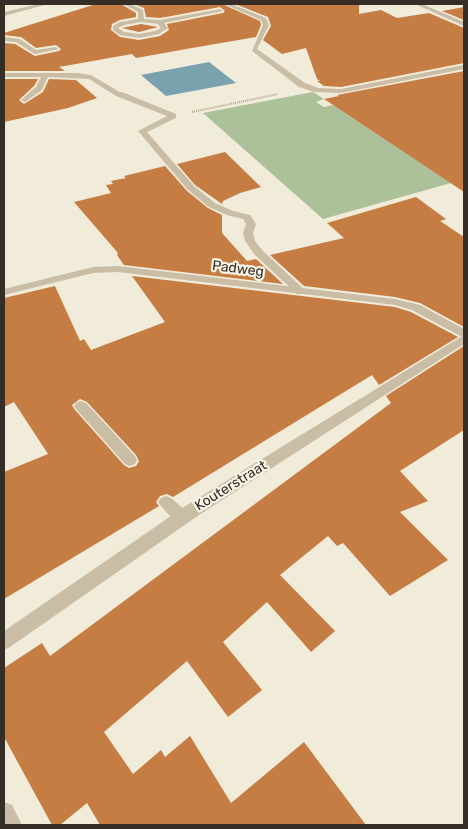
<!DOCTYPE html>
<html>
<head>
<meta charset="utf-8">
<style>
  body { margin:0 }
  #map { position:relative; width:468px; height:829px; overflow:hidden; background:#f1ebda; font-family:Rubik,sans-serif }
  canvas { display:block }
  .frame { position:absolute; inset:0; border:5px solid #352e27; pointer-events:none }
</style>
</head>
<body>
<div id="map">
<canvas width="468" height="829"></canvas>
<div class="frame"></div>
</div>
<script>
const ctx = document.querySelector('canvas').getContext('2d');
ctx.lineJoin = 'round';
function paint(path, color) { ctx.fillStyle = color; ctx.fill(path, 'evenodd'); }
const poly = rows => new Path2D(rows.map(r => 'M' + r).join(''));
function stroke(path, color, width, dash) { ctx.strokeStyle = color; ctx.lineWidth = width; ctx.lineCap = dash ? 'butt' : 'round'; ctx.setLineDash(dash || []); ctx.stroke(path); }
function label(font, color, halo, rows, align = 'center') {
  ctx.font = font + ' Rubik,sans-serif'; ctx.lineWidth = 4.5; ctx.setLineDash([]); ctx.textBaseline = 'middle'; ctx.strokeStyle = halo; ctx.fillStyle = color; for (const [text, x, y, turn = 0] of rows) {
    ctx.save(); ctx.translate(x, y); ctx.rotate((+turn || 0) * Math.PI / 180); ctx.textAlign = isNaN(turn) ? turn : align; if (halo) ctx.strokeText(text, 0, 0); ctx.fillText(text, 0, 0); ctx.restore();
  }
}
paint(poly([
  [313,92,324,99,316,102,324,107,333,105,451,183,323,219,203,113]
]), '#acc09a');
paint(poly([
  [209,62,236,83,166,96,141,75]
]), '#79a2ae');
paint(poly([
  [96,4,121,4,136,13,136,17,120,20,112,24,111,30,120,37,139,40,160,36,169,30,167,24,223,13,225,11,220,7,160,18,146,17,144,8,134,4,222,4,260,21,261,25,256,37,192,48,136,58,132,54,59,67,65,71,4,71,4,43,15,44,35,56,59,51,61,49,56,45,36,48,21,37,4,35,4,33],
  [235,4,359,4,359,14,381,10,397,18,429,13,464,28,464,63,341,87,324,86,317,81,320,81,317,79,306,48,282,54,263,40,271,26,268,17],
  [464,7,464,20,442,11],
  [141,24,158,27,139,32,122,28],
  [464,71,464,192,324,99,339,96,337,95],
  [4,79,38,79,34,86,19,100,24,104,43,92,49,79,76,80,97,98,68,108,4,122],
  [225,152,261,187,240,193,223,201,222,204,195,185,177,164],
  [165,166,187,191,208,208,222,215,222,233,247,261,256,259,283,284,124,265,117,255,118,253,74,202,111,193,106,185,113,184,111,181,126,178,124,176],
  [416,197,446,219,440,221,464,237,464,327,420,303,395,297,304,286,270,255,344,238,327,223],
  [132,276,395,307,411,312,458,337,379,385,372,375,173,497,167,494,160,496,156,502,159,506,4,599,4,472,48,454,14,402,4,407,4,298,55,286,80,341,84,339,91,350,165,322],
  [80,399,87,402,136,455,139,461,136,466,129,468,124,465,75,410,72,405],
  [464,346,464,430,400,471,428,501,400,512,448,560,390,596,343,543,337,546,328,536,280,575,335,631,311,652,267,602,223,642,262,690,228,717,187,661,104,732,133,774,161,750,165,757,190,736,231,803,304,742,366,825,100,825,87,803,60,825,52,825,4,737,4,668,42,643,50,656,391,403,386,396]
]), '#c67d43');
stroke(poly([
  [192,112,278,94]
]), '#b5a790', 2, [1, 1]);
paint(poly([
  [224,4,231,4,266,18,269,25,257,49,305,83,318,88,341,89,464,65,464,69,341,93,314,92,299,87,252,51,263,25,261,20,224,4],
  [116,92,122,92,176,114,176,118,147,132,194,186,215,203,233,211,250,215,256,224,253,233,255,241,263,251,305,290,307,292,305,294,297,294,255,255,245,241,243,233,246,224,243,219,227,215,209,207,188,190,138,131,167,116,116,96,116,92],
  [81,401,86,403,135,456,137,460,135,464,130,466,125,464,76,409,74,406,76,403,81,401],
  [166,496,171,498,187,512,189,517,187,522,181,524,175,522,161,506,158,502,161,498,166,496]
]), '#c9bda6');
paint(poly([
  [39,4,48,4,4,16,4,12,39,4],
  [123,4,130,4,143,10,144,19,160,20,220,9,223,11,164,23,168,28,159,34,139,38,120,35,113,30,113,26,120,22,138,19,138,12,123,4],
  [141,22,158,24,161,28,155,31,139,34,124,32,118,28,124,25,141,22],
  [415,4,422,4,464,22,464,26,415,4],
  [4,37,20,39,36,50,56,47,59,49,35,54,16,42,4,41,4,37],
  [4,73,78,73,91,75,123,94,116,96,89,79,48,77,42,90,25,102,21,100,36,87,41,77,4,77,4,73],
  [118,266,395,299,420,305,464,329,464,338,412,310,395,305,118,272,93,273,4,295,4,289,93,267,118,266],
  [4,802,12,805,22,825,4,825,4,802]
]), '#c9bda6');
paint(poly([
  [464,335,464,344,199,515,10,647,4,650,4,631,187,505,464,335]
]), '#c9bda6');
label('14px', '#352e27', '#f9f4e6', [
  ["Padweg",238,269,7],
  ["Kouterstraat",231,486,-32]
]);
</script>
</body>
</html>
